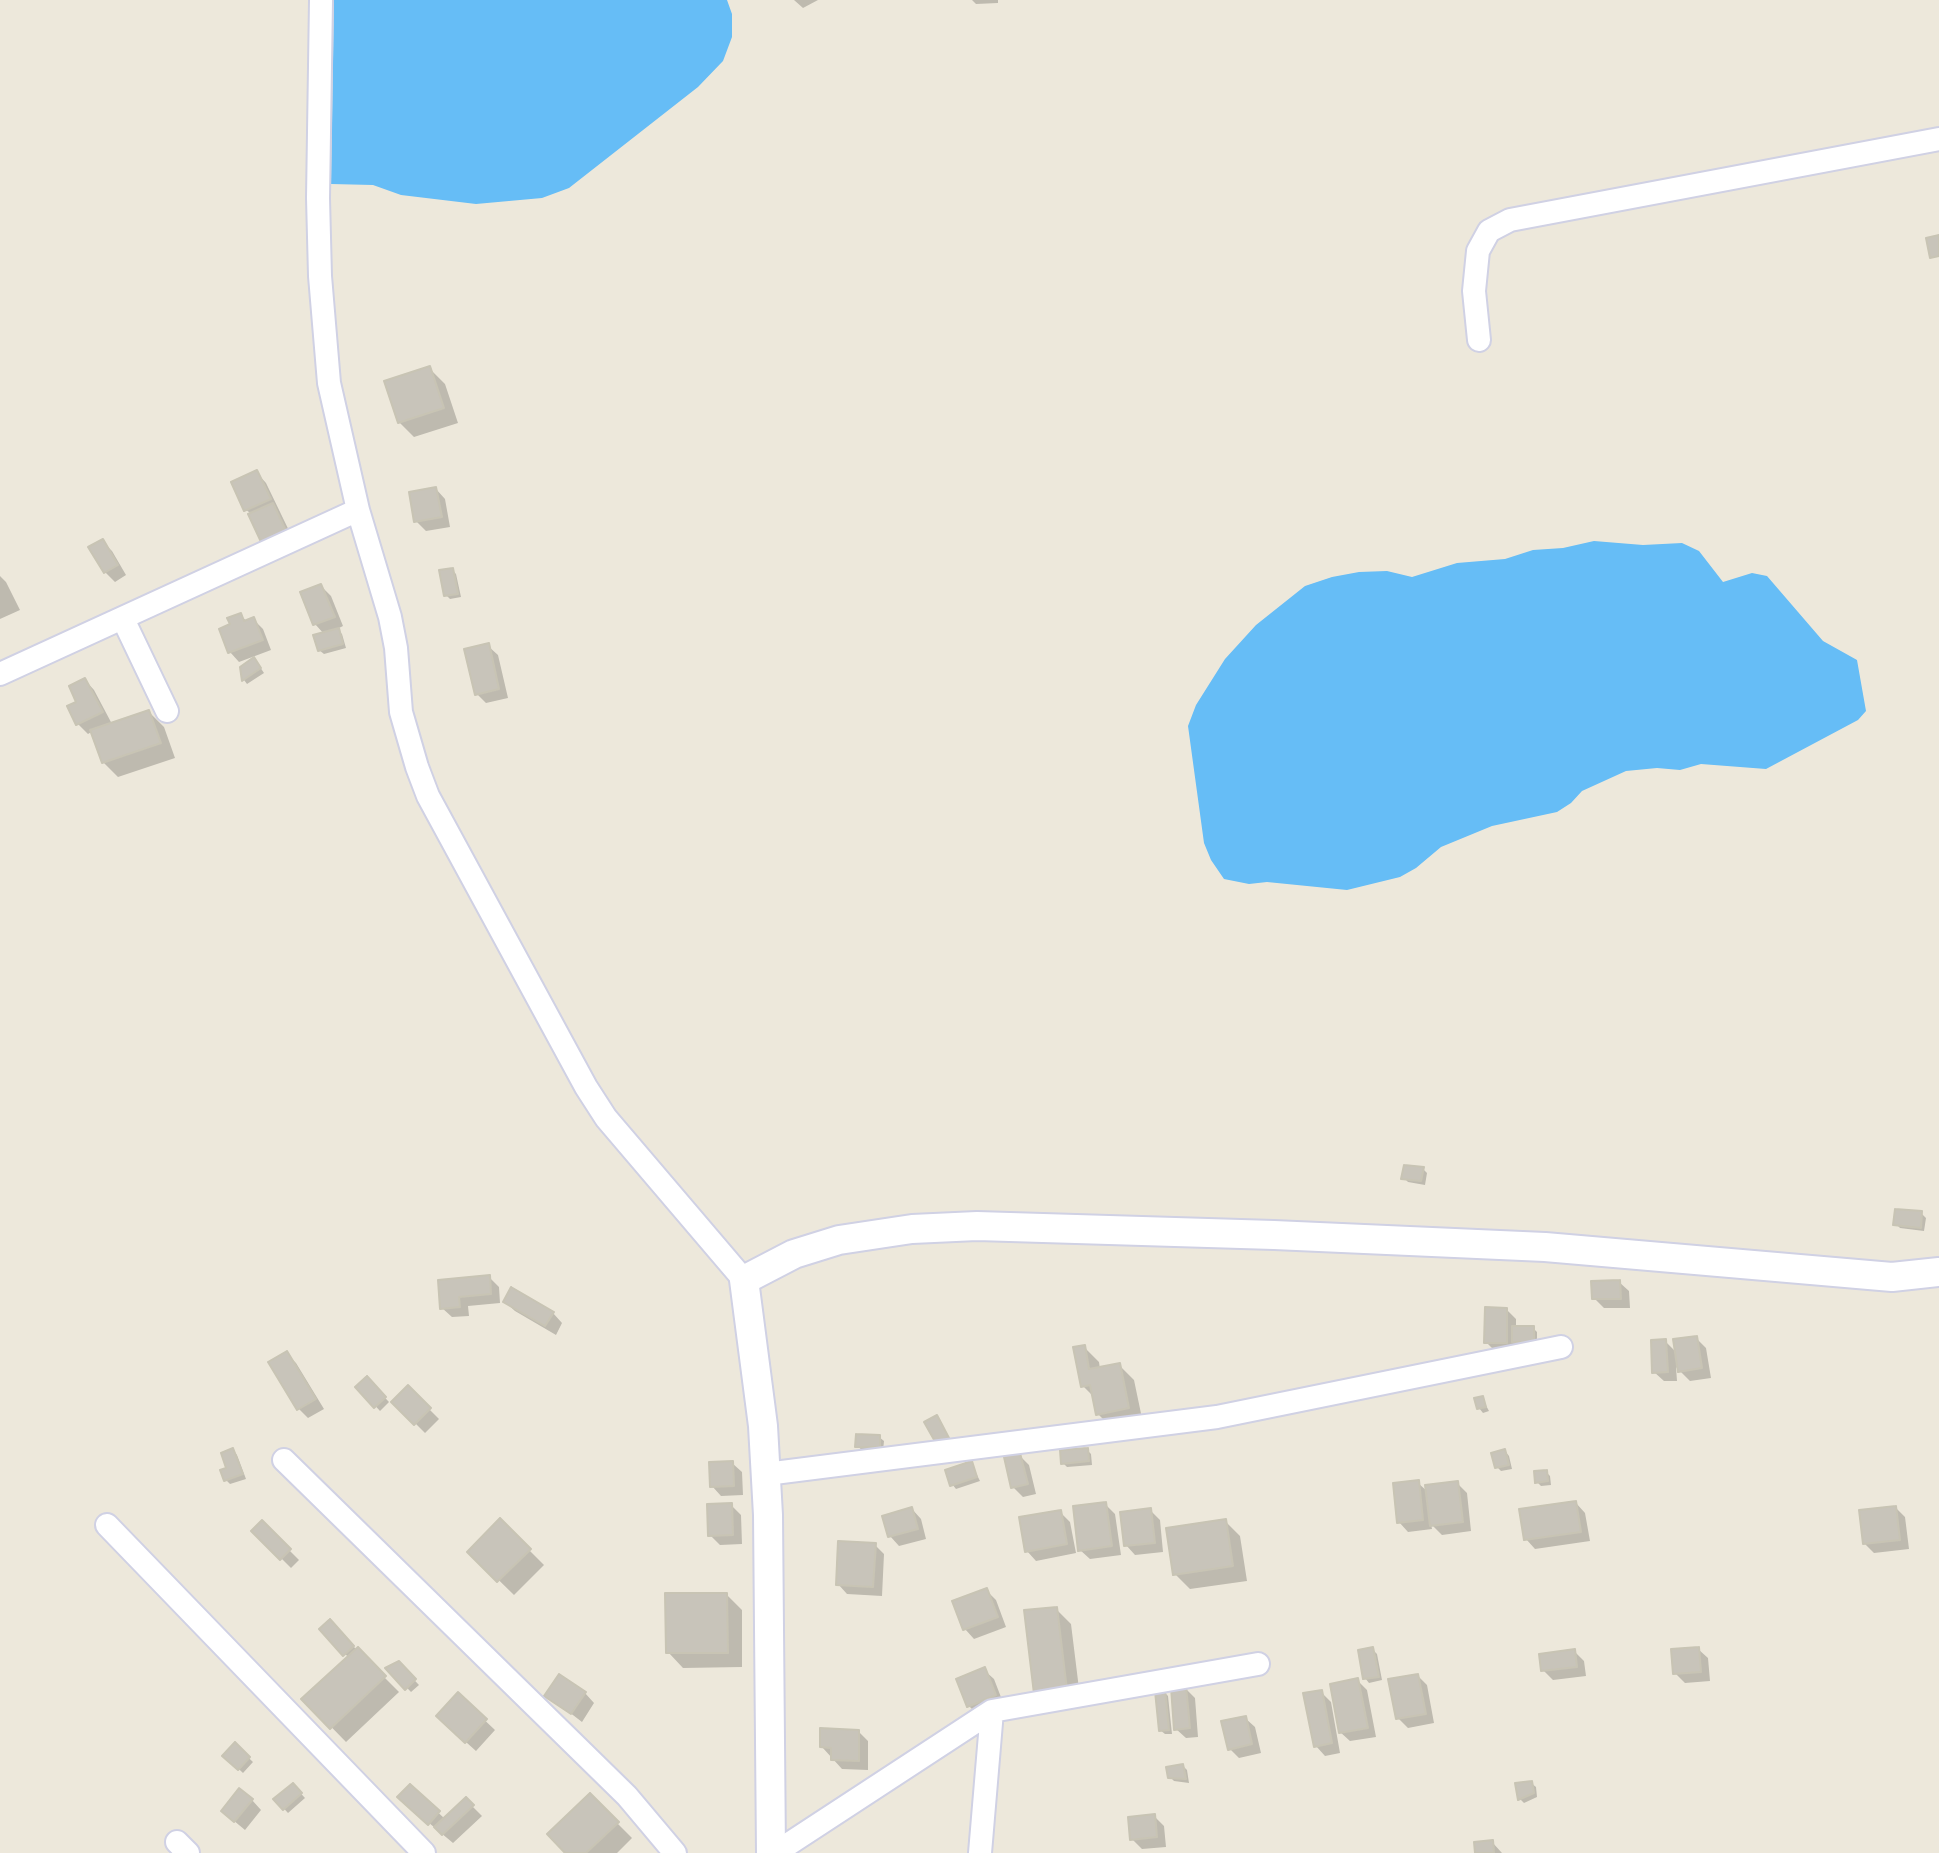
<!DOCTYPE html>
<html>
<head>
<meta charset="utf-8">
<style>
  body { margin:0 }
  canvas { display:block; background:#ede8db }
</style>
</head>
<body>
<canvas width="1939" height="1853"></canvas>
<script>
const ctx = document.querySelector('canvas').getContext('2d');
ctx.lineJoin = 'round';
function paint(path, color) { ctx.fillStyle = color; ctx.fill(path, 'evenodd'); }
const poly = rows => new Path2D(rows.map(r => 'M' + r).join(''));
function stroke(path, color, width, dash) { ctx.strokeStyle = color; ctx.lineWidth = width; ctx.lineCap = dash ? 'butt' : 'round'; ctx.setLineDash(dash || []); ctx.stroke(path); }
paint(poly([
  [334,0,727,0,732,14,732,37,723,61,698,87,569,188,542,198,476,204,401,195,373,185,331,184],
  [1594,541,1643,545,1682,543,1699,551,1723,582,1752,573,1767,576,1823,641,1857,660,1866,711,1858,720,1766,769,1701,764,1680,770,1657,768,1626,771,1582,791,1571,803,1557,812,1492,826,1441,847,1416,868,1400,877,1347,890,1267,882,1249,884,1224,879,1211,860,1204,843,1188,726,1196,705,1225,659,1256,625,1305,586,1332,577,1359,572,1387,571,1412,577,1457,563,1505,559,1533,550,1563,548]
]), '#66bdf6');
paint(poly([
  [794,0,818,0,803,8],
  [972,0,998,0,998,3,976,4],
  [430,369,445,384,458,423,414,437,399,422],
  [257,473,266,483,295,543,246,510,233,483],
  [436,489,445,499,450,527,426,531,416,521],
  [102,541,112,551,126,575,115,582,105,572,91,548],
  [452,570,456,574,461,597,450,599,446,595],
  [0,576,6,582,20,610,0,619],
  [321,586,331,596,343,626,337,629,342,634,346,648,324,654,319,650,324,634,315,624],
  [241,615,247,622,253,619,263,629,271,650,239,662,230,652,233,626],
  [488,646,498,655,508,698,486,703,477,694],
  [258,664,264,673,247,684,244,680,242,668],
  [85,680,94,690,112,724,149,712,164,727,175,758,118,777,103,762,93,731,88,734,78,724,70,707,79,702],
  [1423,1169,1427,1173,1425,1185,1408,1182,1404,1178],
  [1921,1213,1926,1218,1924,1231,1900,1228,1896,1224],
  [489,1277,499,1287,500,1303,468,1306,469,1316,452,1317,442,1308],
  [1619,1282,1629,1291,1630,1308,1604,1308,1594,1298],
  [505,1302,553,1313,562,1323,556,1335,515,1311],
  [1507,1310,1516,1319,1516,1328,1533,1328,1537,1332,1537,1345,1496,1352,1486,1342],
  [1696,1338,1706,1348,1711,1378,1690,1381,1676,1367,1677,1381,1664,1381,1654,1372,1665,1341,1677,1353],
  [1084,1347,1099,1362,1100,1369,1119,1365,1134,1380,1143,1423,1113,1429,1098,1414,1095,1398,1083,1386],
  [286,1353,296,1363,324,1409,308,1418,299,1409],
  [367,1379,389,1402,380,1411,358,1387],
  [408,1388,439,1419,425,1433,394,1402],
  [1482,1398,1489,1411,1483,1413,1479,1408],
  [879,1437,884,1441,883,1451,862,1450,857,1446],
  [233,1450,237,1455,246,1479,230,1484,226,1480],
  [1087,1450,1091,1454,1092,1465,1067,1467,1063,1463],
  [1505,1451,1509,1456,1512,1469,1501,1471,1497,1467],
  [1019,1455,1029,1465,1036,1494,1023,1497,1013,1487],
  [732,1463,742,1472,743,1495,721,1496,712,1486],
  [971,1463,980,1481,956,1489,952,1484],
  [1546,1472,1550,1476,1551,1485,1541,1486,1537,1482],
  [1418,1483,1428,1492,1457,1483,1467,1493,1471,1531,1442,1535,1431,1524,1432,1529,1408,1532,1399,1522],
  [1576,1503,1585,1513,1590,1541,1535,1549,1526,1539],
  [1105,1504,1115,1514,1121,1555,1090,1559,1080,1550],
  [731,1505,741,1515,742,1544,720,1545,710,1535],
  [1896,1508,1905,1517,1909,1549,1874,1553,1865,1544],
  [912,1509,921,1519,926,1539,899,1546,890,1536],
  [1150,1510,1160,1520,1163,1552,1135,1555,1126,1545],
  [1060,1512,1070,1522,1076,1553,1036,1561,1027,1551],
  [500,1521,544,1565,514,1595,470,1552],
  [1225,1521,1240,1536,1247,1581,1190,1589,1175,1574],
  [262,1523,299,1560,291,1568,254,1531],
  [875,1545,884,1554,882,1596,847,1594,838,1584],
  [987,1591,996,1600,1006,1627,974,1639,965,1629],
  [727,1595,742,1610,742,1667,683,1668,668,1652],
  [1056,1609,1071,1624,1081,1705,1051,1709],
  [322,1629,339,1632,399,1692,346,1742,304,1699,349,1658],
  [1698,1649,1708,1658,1710,1681,1685,1683,1675,1673],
  [1373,1650,1377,1654,1382,1680,1369,1683,1365,1678],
  [1574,1651,1584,1661,1586,1676,1553,1680,1543,1670],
  [398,1663,419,1685,411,1692,388,1668],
  [984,1670,994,1679,1004,1705,978,1715,968,1705],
  [1418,1676,1427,1685,1434,1723,1408,1728,1398,1718],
  [1358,1681,1367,1690,1376,1737,1350,1741,1340,1732],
  [1185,1688,1195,1698,1198,1737,1186,1738,1176,1729],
  [1164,1692,1168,1696,1172,1734,1165,1734,1160,1730],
  [1321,1692,1331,1702,1340,1753,1325,1756,1316,1746],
  [585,1693,594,1703,582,1722,547,1695],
  [458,1695,495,1730,476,1751,448,1726],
  [1245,1718,1255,1727,1261,1753,1239,1758,1230,1749],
  [859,1732,868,1741,868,1770,842,1769,822,1747],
  [235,1745,253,1762,243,1773,225,1756],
  [1183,1766,1187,1770,1189,1783,1174,1781,1170,1777],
  [1531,1783,1536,1787,1537,1797,1524,1803,1520,1799,1518,1785],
  [293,1785,305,1798,288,1813,276,1800],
  [410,1786,445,1819,466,1800,482,1816,453,1843,410,1807],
  [590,1796,632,1838,617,1853,568,1853],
  [252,1800,261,1810,245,1830,233,1820],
  [1154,1816,1164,1826,1166,1847,1142,1849,1132,1839],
  [1492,1842,1502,1853,1477,1853]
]), '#0003');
const building = poly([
  [1939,235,1939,256,1930,258,1926,238,1939,235],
  [430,366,444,408,398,423,384,381,430,366],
  [257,470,271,499,244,511,231,482,257,470],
  [436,487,442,517,414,522,409,492,436,487],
  [273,503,287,533,262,544,248,514,273,503],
  [103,539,118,565,104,573,88,547,103,539],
  [453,568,458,594,444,596,439,570,453,568],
  [321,584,335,617,313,625,300,592,321,584],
  [241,613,244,621,254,617,263,640,228,653,219,629,230,624,227,618,241,613],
  [339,628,343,644,318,651,313,635,339,628],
  [489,643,499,689,475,695,464,649,489,643],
  [254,657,261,668,242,681,240,667,254,657],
  [85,678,103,712,76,725,67,706,76,702,69,686,85,678],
  [149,710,161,743,102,763,90,730,149,710],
  [1404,1165,1424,1167,1421,1181,1401,1179,1404,1165],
  [1895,1209,1922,1211,1921,1228,1893,1225,1895,1209],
  [490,1275,491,1294,459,1297,460,1307,440,1309,438,1280,490,1275],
  [1620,1280,1621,1299,1592,1299,1591,1281,1620,1280],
  [511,1287,554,1312,545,1326,503,1302,511,1287],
  [1485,1307,1507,1308,1507,1343,1484,1343,1485,1307],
  [1512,1326,1534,1326,1534,1342,1512,1342,1512,1326],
  [1697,1336,1702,1368,1678,1372,1673,1339,1697,1336],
  [1666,1339,1668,1372,1652,1373,1651,1340,1666,1339],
  [1085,1345,1089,1369,1120,1363,1129,1408,1096,1415,1090,1385,1081,1387,1073,1347,1085,1345],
  [287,1351,316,1399,297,1410,268,1362,287,1351],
  [367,1376,386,1397,374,1408,355,1387,367,1376],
  [408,1385,431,1408,414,1425,391,1402,408,1385],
  [1483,1396,1486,1407,1477,1409,1474,1398,1483,1396],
  [937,1415,949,1438,937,1445,924,1422,937,1415],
  [856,1434,880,1435,880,1447,855,1447,856,1434],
  [233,1448,243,1474,224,1481,220,1470,226,1468,221,1453,233,1448],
  [1088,1448,1089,1461,1061,1464,1060,1450,1088,1448],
  [1505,1449,1509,1465,1495,1468,1491,1453,1505,1449],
  [1020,1453,1028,1484,1011,1488,1004,1457,1020,1453],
  [733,1461,734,1486,710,1487,709,1462,733,1461],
  [972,1461,977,1477,950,1486,945,1470,972,1461],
  [1547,1470,1548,1481,1535,1483,1534,1471,1547,1470],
  [1419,1480,1423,1520,1397,1523,1393,1483,1419,1480],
  [1458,1481,1463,1522,1430,1526,1425,1485,1458,1481],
  [1576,1501,1581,1532,1524,1540,1519,1509,1576,1501],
  [1106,1502,1112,1546,1078,1551,1073,1506,1106,1502],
  [732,1503,733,1535,708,1536,707,1504,732,1503],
  [1896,1506,1900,1540,1863,1544,1859,1510,1896,1506],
  [912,1507,918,1529,888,1537,882,1516,912,1507],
  [1151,1508,1155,1543,1124,1546,1120,1512,1151,1508],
  [1061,1510,1067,1544,1025,1552,1019,1517,1061,1510],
  [500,1518,531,1549,497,1582,467,1552,500,1518],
  [1226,1519,1233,1566,1173,1575,1166,1528,1226,1519],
  [262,1520,291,1549,280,1560,251,1531,262,1520],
  [838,1541,876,1543,873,1587,836,1585,838,1541],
  [987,1588,998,1617,963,1630,952,1601,987,1588],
  [665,1593,727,1593,728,1653,666,1653,665,1593],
  [1057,1607,1067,1690,1034,1694,1024,1610,1057,1607],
  [330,1619,354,1646,343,1656,319,1629,330,1619],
  [358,1647,386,1676,330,1729,301,1699,358,1647],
  [1373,1647,1379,1677,1363,1679,1358,1650,1373,1647],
  [1699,1647,1701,1672,1673,1674,1671,1649,1699,1647],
  [1575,1649,1577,1667,1541,1671,1539,1654,1575,1649],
  [399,1661,416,1679,405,1690,385,1668,399,1661],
  [985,1667,996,1695,967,1707,956,1679,985,1667],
  [559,1674,586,1692,571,1714,544,1696,559,1674],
  [1418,1674,1426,1714,1396,1719,1388,1679,1418,1674],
  [1358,1678,1368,1728,1339,1733,1330,1684,1358,1678],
  [1186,1686,1190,1728,1174,1730,1171,1687,1186,1686],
  [1165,1690,1169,1730,1159,1731,1155,1691,1165,1690],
  [1322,1690,1332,1743,1314,1747,1303,1693,1322,1690],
  [458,1692,487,1719,465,1743,436,1716,458,1692],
  [1246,1716,1252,1744,1228,1750,1221,1721,1246,1716],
  [820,1728,859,1730,859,1761,831,1760,831,1748,820,1747,820,1728],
  [235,1742,250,1757,238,1770,222,1756,235,1742],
  [1183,1764,1186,1779,1168,1778,1166,1767,1183,1764],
  [1532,1781,1534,1793,1518,1800,1515,1783,1532,1781],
  [293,1783,302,1793,283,1810,273,1799,293,1783],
  [410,1784,440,1811,428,1825,397,1797,410,1784],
  [239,1788,253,1799,234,1822,221,1811,239,1788],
  [590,1793,619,1822,586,1853,565,1853,547,1834,590,1793],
  [466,1797,474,1805,442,1835,434,1827,466,1797],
  [1155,1814,1157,1837,1130,1840,1128,1817,1155,1814],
  [1493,1840,1494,1853,1475,1853,1474,1842,1493,1840]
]);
paint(building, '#c8c4ba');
stroke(building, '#c8c4b4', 2);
const minor = poly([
  [321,0,318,198,320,276,329,383,358,510,390,617,396,648,401,712,417,767,428,796,586,1087,606,1118,744,1280],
  [1479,340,1474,291,1478,251,1489,231,1510,220,1939,139],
  [123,619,167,711],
  [0,674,358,510],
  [284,1460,627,1796,675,1853],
  [766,1474,1217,1417,1561,1347],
  [107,1525,424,1853],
  [177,1842,188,1853],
  [775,1853,992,1711,1258,1664],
  [980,1853,992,1711]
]);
const tertiary = poly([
  [771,1853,768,1515,763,1426,744,1280,794,1254,839,1240,912,1229,977,1226,1274,1235,1545,1247,1892,1277,1939,1272]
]);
stroke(minor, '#d0d1e4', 26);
stroke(tertiary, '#d0d1e4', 32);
stroke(minor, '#fff', 22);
stroke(tertiary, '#fff', 28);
</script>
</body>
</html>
